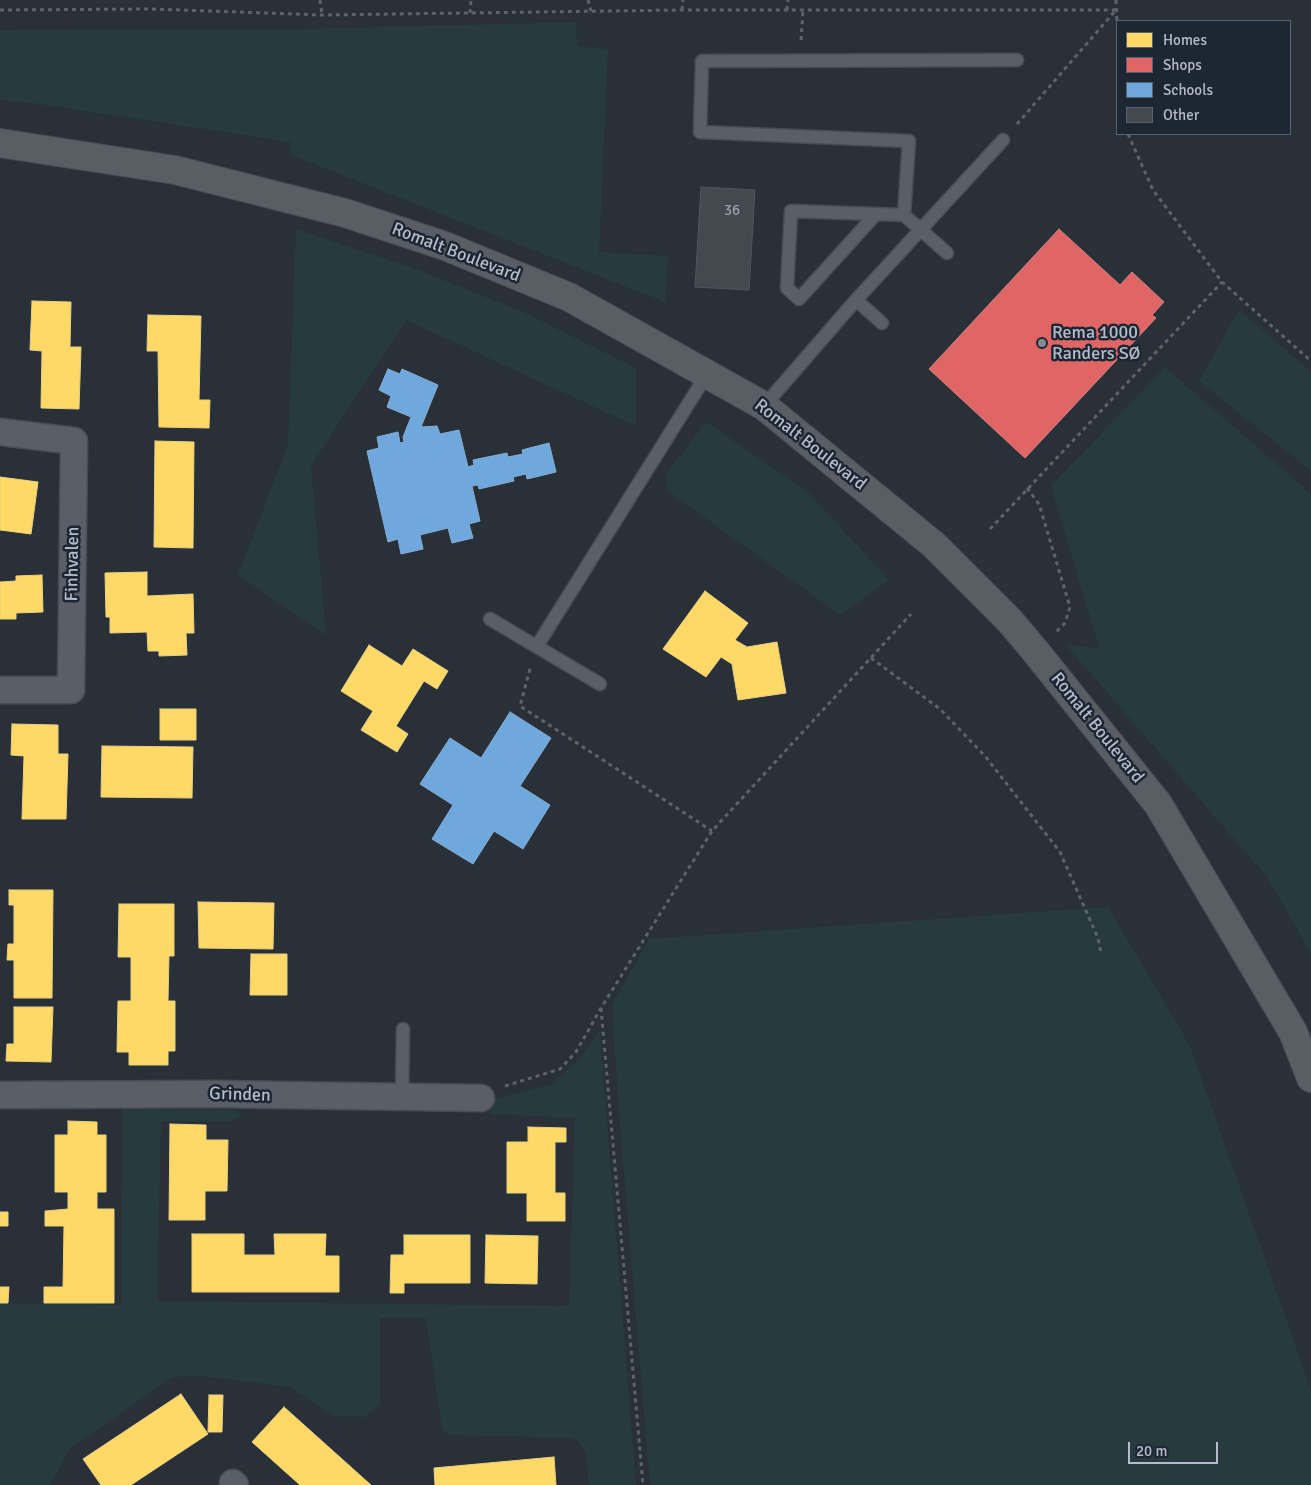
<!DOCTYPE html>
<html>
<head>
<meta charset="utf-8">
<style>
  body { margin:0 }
  #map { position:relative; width:1311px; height:1485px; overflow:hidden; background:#2a3038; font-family:Signika,sans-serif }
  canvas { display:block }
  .legend { position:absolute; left:1116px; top:20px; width:175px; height:115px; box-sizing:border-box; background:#1d2633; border:1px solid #59626f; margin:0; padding:6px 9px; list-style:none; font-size:15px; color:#b4bcc9 }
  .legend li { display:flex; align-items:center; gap:10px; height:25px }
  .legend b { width:25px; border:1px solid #59626f }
  .scale { position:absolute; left:1128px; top:1442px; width:90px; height:22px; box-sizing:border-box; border:2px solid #b4bcc9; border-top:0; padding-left:6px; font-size:15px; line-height:18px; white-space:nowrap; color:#b4bcc9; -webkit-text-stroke:4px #1d2633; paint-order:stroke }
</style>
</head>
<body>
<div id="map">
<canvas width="1311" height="1485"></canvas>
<ul class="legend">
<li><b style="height:14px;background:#ffd966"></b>Homes</li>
<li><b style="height:14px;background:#e06666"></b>Shops</li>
<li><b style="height:14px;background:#6fa8dc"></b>Schools</li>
<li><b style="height:14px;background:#444950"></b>Other</li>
</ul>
<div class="scale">20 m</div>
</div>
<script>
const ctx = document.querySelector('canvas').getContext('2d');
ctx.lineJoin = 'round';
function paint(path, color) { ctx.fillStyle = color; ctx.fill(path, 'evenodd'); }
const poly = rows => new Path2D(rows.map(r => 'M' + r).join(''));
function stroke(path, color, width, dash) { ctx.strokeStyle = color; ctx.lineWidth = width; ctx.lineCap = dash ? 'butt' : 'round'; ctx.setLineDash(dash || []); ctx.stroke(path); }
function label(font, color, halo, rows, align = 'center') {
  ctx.font = font + ' Signika,sans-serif'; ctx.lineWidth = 5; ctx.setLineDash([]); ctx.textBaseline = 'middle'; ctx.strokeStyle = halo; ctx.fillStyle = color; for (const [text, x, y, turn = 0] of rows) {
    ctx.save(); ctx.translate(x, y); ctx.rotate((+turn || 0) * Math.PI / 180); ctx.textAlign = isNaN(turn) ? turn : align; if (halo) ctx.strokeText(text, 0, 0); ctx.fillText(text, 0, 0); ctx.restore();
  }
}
paint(poly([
  [576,22,577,46,608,49,599,252,668,256,665,302,291,155,290,142,33,103,0,100,0,30,302,29],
  [296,229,411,267,521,311,636,368,636,426,406,320,311,466,326,635,238,575,288,445],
  [1239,310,1311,372,1311,471,1199,381],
  [1165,367,1311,494,1311,953,1267,877,1066,645,1099,648,1051,486],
  [706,422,808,492,889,580,840,615,668,491,666,474],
  [1108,907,1190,1046,1311,1390,1311,1485,650,1485,618,1100,612,1005,649,939],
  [600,1031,636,1485,589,1485,586,1452,580,1443,572,1438,449,1435,442,1429,426,1318,380,1318,380,1404,365,1417,335,1416,289,1387,202,1376,172,1377,69,1450,50,1485,0,1485,0,1303,121,1305,122,1109,236,1110,241,1113,240,1117,231,1121,161,1121,157,1301,567,1306,569,1303,575,1118,491,1114,493,1099,552,1084,578,1060]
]), '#273a3e');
const homes = poly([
  [32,301,71,302,70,347,81,347,79,409,41,408,42,351,30,350,32,301],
  [148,315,201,316,199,400,210,400,209,428,159,427,158,351,147,351,148,315],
  [155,441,194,442,193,548,154,547,155,441],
  [0,477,38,482,31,534,0,530,0,477],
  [147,572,147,596,193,594,194,633,186,633,187,655,159,656,159,651,148,651,147,632,110,633,110,617,106,617,105,573,147,572],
  [42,575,43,612,16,613,16,619,0,619,0,582,16,581,16,576,42,575],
  [705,591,748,623,735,640,747,647,777,642,786,693,738,700,732,664,721,657,706,677,663,649,705,591],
  [369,645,402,666,413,649,448,671,437,689,424,681,396,726,408,734,397,752,361,730,373,711,341,691,369,645],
  [160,709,196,709,196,740,160,740,160,709],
  [12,724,58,725,58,754,68,754,66,819,22,819,24,756,11,755,12,724],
  [102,746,193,747,192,798,101,797,102,746],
  [9,890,53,890,52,998,14,998,14,960,7,960,8,944,14,944,14,905,9,905,9,890],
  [198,902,274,903,273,949,199,948,198,902],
  [119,904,174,904,174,956,169,956,168,1001,175,1001,175,1051,168,1051,168,1065,129,1065,129,1052,117,1052,118,1001,131,1001,131,957,118,957,119,904],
  [251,954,287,954,287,995,250,995,251,954],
  [14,1007,53,1007,51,1062,6,1061,7,1044,14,1044,14,1007],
  [68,1121,97,1122,97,1135,106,1135,106,1192,97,1192,97,1209,114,1209,114,1303,44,1303,44,1287,63,1287,64,1226,45,1226,45,1211,68,1209,68,1192,55,1192,55,1135,68,1135,68,1121],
  [170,1124,206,1125,206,1140,228,1140,227,1191,205,1191,205,1220,169,1220,170,1124],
  [528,1127,566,1128,566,1142,555,1142,555,1193,565,1193,565,1221,527,1221,527,1193,507,1193,507,1142,528,1142,528,1127],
  [0,1212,8,1212,8,1226,0,1226,0,1212],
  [192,1234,244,1234,244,1255,275,1255,274,1234,326,1234,325,1256,339,1256,339,1292,192,1292,192,1234],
  [404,1235,470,1235,470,1283,404,1283,404,1293,390,1293,391,1255,404,1255,404,1235],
  [486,1235,538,1236,537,1284,485,1283,486,1235],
  [0,1287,9,1287,8,1303,0,1303,0,1287],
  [181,1394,208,1434,131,1485,101,1485,83,1459,181,1394],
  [209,1395,223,1395,222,1432,208,1432,209,1395],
  [284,1407,371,1485,300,1485,252,1442,284,1407],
  [554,1457,556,1485,435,1485,434,1468,554,1457]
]);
paint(homes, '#ffd966');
stroke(homes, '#e8d084', 1);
const shops = poly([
  [1059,229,1120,285,1132,272,1164,302,1152,315,1156,318,1025,458,929,369,1059,229]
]);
paint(shops, '#e06666');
stroke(shops, '#d38084', 1);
const schools = poly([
  [388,369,400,374,402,369,438,385,421,427,437,426,440,434,459,430,468,467,474,465,473,460,507,453,508,457,523,454,522,450,549,443,556,472,527,479,526,474,513,477,514,481,479,489,478,485,472,486,480,521,469,524,473,538,452,543,448,528,420,535,423,549,401,554,398,539,388,542,367,451,379,448,377,437,398,432,400,443,404,442,403,437,411,417,387,407,391,396,379,390,388,369],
  [510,712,551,738,520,786,550,805,523,849,494,831,473,864,432,839,453,805,420,784,450,738,481,758,510,712]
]);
paint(schools, '#6fa8dc');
stroke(schools, '#84aed6', 1);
const building = poly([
  [701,187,755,190,749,290,695,287,701,187]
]);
paint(building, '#444950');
stroke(building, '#52575f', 1);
const lane = poly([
  [876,214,791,211,787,288,799,299,876,214,904,215,947,253],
  [904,215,909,141,700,132,702,61,1017,60],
  [856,300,882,323],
  [764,406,856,300,1003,140],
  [490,619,600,684],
  [537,646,707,374],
  [402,1097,403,1029]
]);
const street = poly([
  [0,432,74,441,71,690,0,690],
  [0,1095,215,1094,481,1098],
  [233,1483,235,1485]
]);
const secondary = poly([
  [0,143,175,170,345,213,445,246,569,297,764,406,934,545,1010,621,1036,652,1158,804,1293,1032,1311,1078]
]);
stroke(lane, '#484c53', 15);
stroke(street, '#484c53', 29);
stroke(secondary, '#484c53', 30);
stroke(poly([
  [320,0,322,15],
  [588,0,591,11],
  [1116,0,1117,24],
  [0,10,152,9,322,15,682,10,1116,10],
  [682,10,683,0],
  [787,10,788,0],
  [470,13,471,0],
  [801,40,803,10],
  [1017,124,1116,10],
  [1128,134,1153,190,1222,282,1311,361],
  [1027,488,1039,504,1070,607,1065,623,1056,632],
  [990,529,1222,282],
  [871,658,940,709,985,756,1060,852,1098,938,1101,953],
  [530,669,520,706,712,831],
  [601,1008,643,1485],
  [505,1086,560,1069,576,1052,601,1008,712,831,911,614]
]), '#5d636a', 3, [4, 4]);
stroke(lane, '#5a5e66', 12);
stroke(street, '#5a5e66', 26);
stroke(secondary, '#595d64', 28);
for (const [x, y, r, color] of [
  [1042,343,5,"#848b96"]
]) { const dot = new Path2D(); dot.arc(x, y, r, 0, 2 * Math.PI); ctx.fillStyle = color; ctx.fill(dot); stroke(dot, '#1d2633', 2); }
label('15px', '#989fab', null, [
  ["36",732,211]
]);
label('18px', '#b4bcc9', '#1d2633', [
  ["Romalt Boulevard",456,253,21],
  ["Romalt Boulevard",810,445,38],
  ["Finhvalen",73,564,-89],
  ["Romalt Boulevard",1097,728,51],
  ["Grinden",240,1095,2]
]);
label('18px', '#b4bcc9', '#1d2633', [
  ["Rema 1000",1052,333],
  ["Randers SØ",1052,354]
], 'left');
</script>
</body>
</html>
